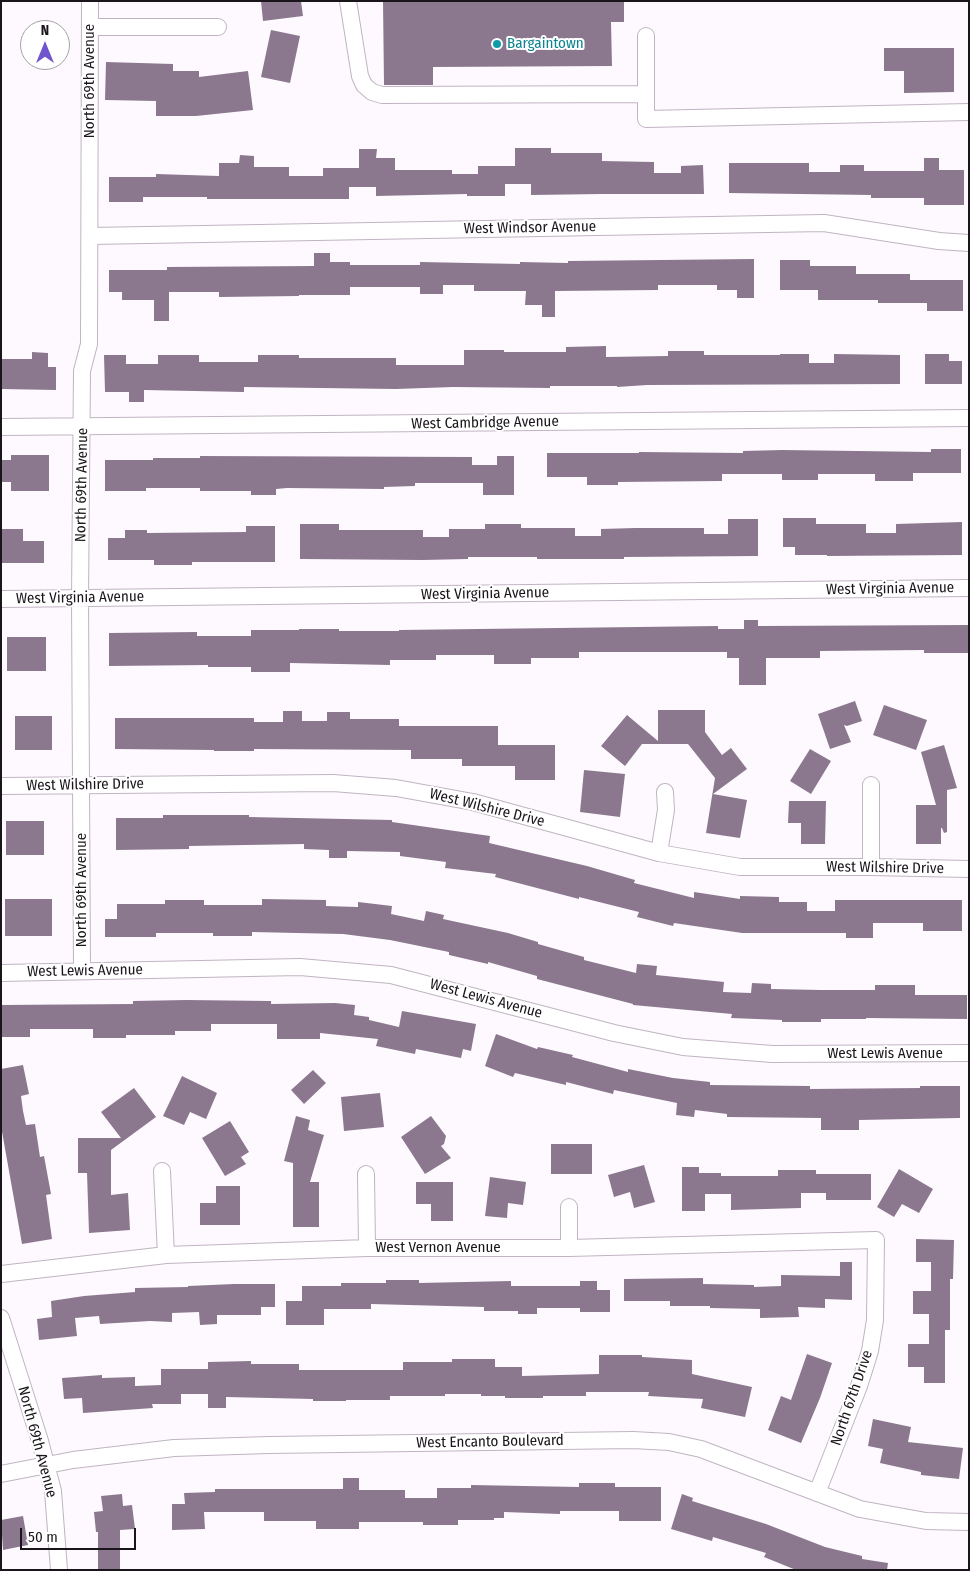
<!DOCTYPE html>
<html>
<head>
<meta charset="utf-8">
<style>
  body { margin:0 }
  #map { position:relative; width:970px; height:1571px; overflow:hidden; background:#fef9ff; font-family:"Fira Sans Condensed",sans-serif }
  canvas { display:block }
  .frame { position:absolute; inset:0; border:2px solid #1a151a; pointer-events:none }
  .north { position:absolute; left:20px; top:20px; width:50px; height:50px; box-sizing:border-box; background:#fff; border:1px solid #a3a1a3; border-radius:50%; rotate:0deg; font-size:14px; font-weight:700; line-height:20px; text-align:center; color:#1a151a }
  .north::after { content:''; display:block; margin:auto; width:18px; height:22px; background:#6f54cd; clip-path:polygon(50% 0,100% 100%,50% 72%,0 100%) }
  .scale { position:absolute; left:20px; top:1528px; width:116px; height:22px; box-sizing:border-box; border:2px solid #1a151a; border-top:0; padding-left:6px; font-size:15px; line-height:18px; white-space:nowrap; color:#1a151a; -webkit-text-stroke:4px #fff; paint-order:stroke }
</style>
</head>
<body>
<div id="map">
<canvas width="970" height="1571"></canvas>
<div class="frame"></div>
<div class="north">N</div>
<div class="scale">50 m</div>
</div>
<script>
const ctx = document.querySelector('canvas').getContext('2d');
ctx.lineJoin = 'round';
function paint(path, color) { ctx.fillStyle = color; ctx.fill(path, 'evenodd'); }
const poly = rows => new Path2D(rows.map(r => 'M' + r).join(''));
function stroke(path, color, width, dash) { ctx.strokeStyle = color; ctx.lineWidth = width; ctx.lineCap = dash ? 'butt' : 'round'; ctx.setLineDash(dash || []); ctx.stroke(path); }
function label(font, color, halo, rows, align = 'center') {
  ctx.font = font + ' "Fira Sans Condensed",sans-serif'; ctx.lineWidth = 4; ctx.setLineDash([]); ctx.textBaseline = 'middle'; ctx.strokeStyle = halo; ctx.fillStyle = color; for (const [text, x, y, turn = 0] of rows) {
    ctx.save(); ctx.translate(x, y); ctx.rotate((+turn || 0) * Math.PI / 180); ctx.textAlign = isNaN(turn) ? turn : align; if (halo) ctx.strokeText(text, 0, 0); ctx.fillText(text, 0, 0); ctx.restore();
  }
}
paint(poly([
  [261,1,301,1,303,16,263,21],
  [383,1,624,1,624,22,611,22,612,66,433,67,433,85,384,85],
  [271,30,300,36,290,83,261,77],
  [884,48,954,48,954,92,904,93,904,71,884,71],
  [106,62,173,64,173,71,199,71,199,77,248,71,253,110,196,116,156,116,156,101,105,100],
  [515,148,551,148,551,153,602,153,602,161,654,162,654,173,681,173,681,166,703,165,704,194,602,194,531,195,531,184,505,184,505,196,467,196,467,194,376,196,376,187,349,187,349,199,207,199,207,197,143,197,143,202,109,202,109,177,156,177,156,174,219,176,219,163,239,163,240,155,254,156,254,167,289,167,289,176,323,176,323,168,359,168,359,149,377,149,376,158,395,158,395,170,452,170,452,174,478,174,478,166,515,166],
  [924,158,939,158,939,170,964,170,964,205,924,205,924,198,871,198,871,195,729,193,729,163,809,163,809,172,840,172,840,165,864,165,864,171,924,171],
  [314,253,330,253,330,262,350,262,350,265,420,265,420,262,520,264,520,262,568,263,568,261,754,259,754,298,737,298,737,290,717,290,717,285,658,285,658,290,555,291,555,317,542,317,542,305,525,305,526,291,474,291,474,285,443,285,443,294,420,294,420,287,350,287,350,295,299,295,299,296,219,297,219,292,169,292,169,321,154,321,154,300,122,300,122,292,109,292,109,270,167,270,167,267,314,266],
  [780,260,810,260,810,266,856,266,856,274,910,274,910,280,963,280,963,311,927,311,927,303,878,303,878,300,818,300,818,290,780,290],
  [606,346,606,357,668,356,668,351,704,351,704,355,780,355,780,354,809,354,809,363,834,363,834,354,900,355,900,384,647,385,617,387,617,386,550,386,550,388,453,387,396,389,244,387,244,392,144,390,144,402,129,402,129,392,105,392,104,355,126,355,126,364,158,364,158,355,199,355,199,362,258,362,258,355,299,355,299,358,396,358,396,365,464,365,464,350,504,350,504,352,566,352,566,347],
  [32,352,48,353,48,367,56,367,56,390,1,389,1,359,32,359],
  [925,354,949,354,949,361,962,361,962,384,925,384],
  [931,449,961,449,961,473,913,473,913,481,875,481,875,474,818,474,818,480,782,480,782,474,722,474,722,481,618,482,618,485,587,485,587,477,547,477,547,453,639,453,639,452,743,453,743,451,782,450,931,452],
  [11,455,49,455,49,491,11,491,11,482,1,482,1,460,11,460],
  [200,456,472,457,472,465,497,465,497,456,514,456,514,495,483,495,483,483,415,483,415,486,384,487,384,489,287,488,276,489,276,495,251,495,251,491,200,491,200,488,146,488,146,491,105,491,105,460,153,460,153,458,200,458],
  [783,518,816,518,816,524,866,524,866,533,896,533,896,524,962,522,962,555,827,556,827,555,795,555,795,547,783,547],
  [728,519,758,519,758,556,624,557,624,559,537,559,537,557,468,557,468,559,423,560,300,559,300,524,339,524,339,530,423,530,423,537,449,537,449,529,485,529,485,524,521,524,521,528,575,528,575,536,601,536,601,529,635,528,704,528,704,534,728,534],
  [246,526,275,526,275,562,192,562,192,565,154,565,154,560,108,560,108,538,125,538,125,530,147,530,147,533,246,532],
  [1,529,23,529,23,541,44,541,44,563,1,563],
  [744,620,758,620,758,626,968,625,968,653,924,653,924,650,820,651,820,658,766,658,766,685,739,685,739,658,727,658,727,652,579,652,579,658,531,658,531,664,494,664,494,655,436,655,436,660,390,660,390,665,290,663,290,672,251,672,251,667,208,667,208,665,109,666,109,633,197,632,197,636,251,636,251,630,299,630,299,629,339,629,339,631,399,631,399,630,718,626,718,629,744,629],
  [7,637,46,637,46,671,7,671],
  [855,701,862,721,847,726,844,725,851,742,830,749,818,714],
  [884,705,927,720,916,750,873,735],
  [658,710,705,710,705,732,722,755,731,748,747,769,713,794,747,800,740,838,706,833,715,778,688,744,642,744,625,766,601,746,627,715,658,741],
  [283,711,302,711,302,721,327,721,327,712,350,712,350,719,399,719,399,726,498,726,498,745,555,745,555,780,515,780,515,766,462,766,462,759,411,759,411,750,254,749,254,751,214,751,214,750,115,749,115,718,254,718,254,722,283,722],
  [15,716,52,716,52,750,15,750],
  [944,745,957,788,947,790,947,832,944,833,942,828,941,828,941,844,916,844,916,805,936,805,921,752],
  [810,749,831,761,811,794,790,781],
  [584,770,625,774,620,817,580,812],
  [789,801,826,801,825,844,801,844,801,823,788,823],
  [163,815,249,815,249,817,392,820,392,822,490,836,489,843,587,866,635,880,634,883,694,898,694,892,740,899,740,896,779,897,779,902,807,902,807,911,835,911,835,900,962,900,962,931,923,931,923,923,873,923,873,938,846,938,846,933,742,933,674,923,673,926,637,917,639,912,579,897,579,899,495,877,496,874,445,868,446,862,400,856,400,852,347,851,347,858,329,858,329,850,304,849,304,844,189,846,189,849,116,850,116,818,163,818],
  [6,821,44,821,44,855,6,855],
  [5,899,52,899,52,936,5,936],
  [262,899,326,900,326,906,358,907,358,902,392,906,391,914,424,921,426,911,444,915,443,919,508,933,538,942,538,944,584,957,584,960,636,973,637,964,657,966,656,975,724,982,723,992,751,993,752,983,771,984,771,989,821,990,875,990,875,985,915,985,915,995,967,995,967,1019,866,1018,866,1019,821,1019,821,1022,782,1022,782,1020,731,1018,732,1014,633,1005,633,1004,537,979,537,976,488,962,488,964,449,955,449,952,390,940,343,934,252,932,252,936,213,936,213,933,156,933,156,937,105,937,105,919,117,919,117,904,165,904,165,900,204,900,204,905,262,905],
  [187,1000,271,1001,271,1004,335,1003,355,1005,354,1015,369,1017,369,1020,399,1027,402,1011,476,1024,471,1051,463,1049,461,1058,416,1049,415,1054,376,1046,378,1039,320,1033,320,1039,277,1039,277,1024,211,1024,211,1031,175,1031,175,1035,126,1035,126,1038,93,1038,93,1029,30,1029,30,1037,1,1037,1,1005,133,1004,133,1001],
  [496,1034,537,1049,538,1047,573,1055,572,1057,628,1072,628,1069,673,1078,710,1082,710,1085,810,1086,810,1089,920,1088,920,1086,960,1086,960,1118,859,1120,859,1130,821,1130,821,1118,727,1117,727,1114,695,1110,694,1117,676,1115,677,1103,614,1090,613,1094,566,1082,566,1085,515,1073,513,1077,485,1066],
  [23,1065,29,1094,21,1096,23,1111,26,1125,35,1124,40,1157,44,1156,51,1194,46,1195,52,1239,22,1244,1,1126,1,1069],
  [313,1070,326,1083,304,1104,291,1090],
  [182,1076,217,1093,206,1119,190,1112,184,1125,163,1116],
  [134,1088,156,1117,111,1150,111,1195,128,1193,130,1230,89,1233,87,1173,78,1173,78,1138,121,1138,101,1112],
  [380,1093,384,1127,344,1131,341,1097],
  [296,1116,310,1120,308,1130,324,1135,310,1182,319,1182,319,1227,293,1227,293,1163,284,1161],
  [431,1116,446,1136,444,1144,441,1146,451,1158,425,1174,401,1137],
  [230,1121,249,1152,241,1157,246,1164,225,1176,202,1138],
  [551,1144,592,1144,592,1174,551,1174],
  [644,1165,655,1202,634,1208,630,1192,614,1197,608,1175],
  [682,1167,699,1167,699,1173,721,1173,721,1176,778,1176,778,1170,816,1170,816,1174,871,1174,871,1200,826,1200,826,1193,801,1193,801,1208,731,1210,731,1194,705,1194,705,1211,682,1211],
  [899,1169,933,1189,919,1213,902,1204,894,1217,877,1207],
  [490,1177,526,1182,523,1205,508,1203,507,1218,485,1216],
  [416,1182,453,1182,453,1221,431,1221,431,1204,416,1204],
  [216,1186,240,1186,240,1225,200,1225,200,1203,216,1203],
  [916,1239,954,1240,953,1279,950,1279,950,1330,945,1330,945,1383,924,1383,924,1367,908,1367,908,1344,929,1344,929,1314,913,1314,913,1291,931,1291,931,1262,916,1262],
  [840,1262,852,1262,852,1300,825,1299,825,1308,798,1307,799,1317,760,1318,760,1309,710,1308,710,1306,670,1306,670,1301,624,1301,624,1279,703,1278,703,1284,754,1285,754,1287,781,1286,781,1275,840,1276],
  [386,1280,419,1280,419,1283,511,1281,511,1286,580,1286,580,1281,597,1281,597,1290,610,1290,610,1312,580,1312,580,1308,537,1308,537,1314,518,1314,518,1311,484,1311,484,1307,371,1304,371,1309,324,1309,324,1325,286,1325,286,1301,302,1301,302,1286,341,1286,341,1283,386,1283],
  [234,1284,275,1284,275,1307,261,1307,261,1315,217,1315,217,1324,200,1325,199,1312,172,1313,172,1322,150,1321,100,1324,99,1316,75,1318,77,1336,39,1340,37,1319,52,1317,51,1301,84,1296,135,1292,135,1288,188,1287,188,1286],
  [807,1354,832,1363,820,1398,801,1443,768,1430,781,1396,791,1400],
  [599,1355,642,1355,642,1357,692,1360,692,1374,752,1387,745,1417,701,1408,703,1399,648,1396,649,1392,586,1392,586,1396,543,1396,543,1398,505,1398,505,1396,481,1396,481,1394,445,1394,445,1396,390,1396,390,1400,346,1400,346,1401,313,1401,313,1399,226,1397,226,1408,208,1408,208,1394,181,1394,181,1404,152,1404,153,1408,83,1413,82,1398,64,1399,62,1378,102,1375,102,1378,135,1377,135,1386,161,1385,161,1369,208,1369,208,1362,251,1361,251,1364,299,1364,299,1370,403,1370,403,1362,452,1362,452,1359,495,1359,495,1367,522,1367,522,1376,599,1374],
  [873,1419,911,1427,908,1442,963,1448,959,1479,921,1475,921,1472,880,1463,883,1449,868,1446],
  [343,1478,359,1478,359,1490,405,1490,405,1498,437,1498,437,1488,471,1488,471,1485,579,1487,579,1483,615,1483,615,1487,661,1487,661,1521,619,1521,619,1511,560,1511,560,1514,504,1512,504,1518,494,1518,494,1520,458,1520,458,1525,423,1525,423,1522,359,1522,359,1529,316,1529,316,1521,264,1521,264,1512,204,1512,205,1529,172,1530,172,1504,185,1504,184,1493,215,1492,215,1489,343,1489],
  [122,1494,123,1506,132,1505,135,1529,120,1530,120,1570,98,1570,98,1532,96,1532,94,1512,103,1511,101,1496],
  [682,1494,693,1498,692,1501,766,1524,825,1547,862,1556,862,1559,888,1563,887,1570,796,1570,764,1557,766,1553,713,1537,712,1541,671,1529],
  [23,1516,28,1545,3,1550,1,1520]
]), '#8b788e');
const minor = poly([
  [348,1,360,76,364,85,372,92,382,95,646,94,646,36],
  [90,27,218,27],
  [646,94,646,119,969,112],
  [90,236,824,223,939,241,969,243],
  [1,427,969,418],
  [1,599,969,588],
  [871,785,871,867],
  [1,786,333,783,396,788,473,802,659,853,740,867,871,867,969,869],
  [659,853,666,810,665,792],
  [82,970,80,598,82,371,89,344,90,1],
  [1,973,300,967,391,975,614,1033,683,1047,772,1054,969,1053],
  [162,1171,166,1255],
  [366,1174,367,1248],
  [569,1207,569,1248],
  [1,1274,166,1255,367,1248,569,1248,876,1240,875,1320,870,1351,859,1386,817,1493],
  [1,1318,40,1441,53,1491,59,1570],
  [1,1474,73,1460,174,1448,269,1445,633,1440,669,1442,701,1449,860,1509,926,1521,969,1522]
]);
stroke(minor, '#c0b4c2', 18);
stroke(minor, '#fff', 16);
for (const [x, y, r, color] of [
  [497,44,5,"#0f9aa8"]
]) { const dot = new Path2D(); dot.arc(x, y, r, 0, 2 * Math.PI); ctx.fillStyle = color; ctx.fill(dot); stroke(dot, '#fff', 2); }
label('15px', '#0d838f', '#fff', [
  ["Bargaintown",507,44]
], 'left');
label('15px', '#1a151a', '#fff', [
  ["North 69th Avenue",90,81,-90],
  ["West Windsor Avenue",530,228,-1],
  ["West Cambridge Avenue",485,423,-1],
  ["North 69th Avenue",82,485,-89],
  ["West Virginia Avenue",890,589,-1],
  ["West Virginia Avenue",485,594,-1],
  ["West Virginia Avenue",80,598,-1],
  ["West Wilshire Drive",85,785,-1],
  ["West Wilshire Drive",487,808,14],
  ["West Wilshire Drive",885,868,1],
  ["North 69th Avenue",82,890,-90],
  ["West Lewis Avenue",85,971,-1],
  ["West Lewis Avenue",486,999,15],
  ["West Lewis Avenue",885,1054],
  ["West Vernon Avenue",438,1248],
  ["North 67th Drive",852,1398,-71],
  ["North 69th Avenue",37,1442,75],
  ["West Encanto Boulevard",490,1442,-1]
]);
</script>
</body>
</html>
